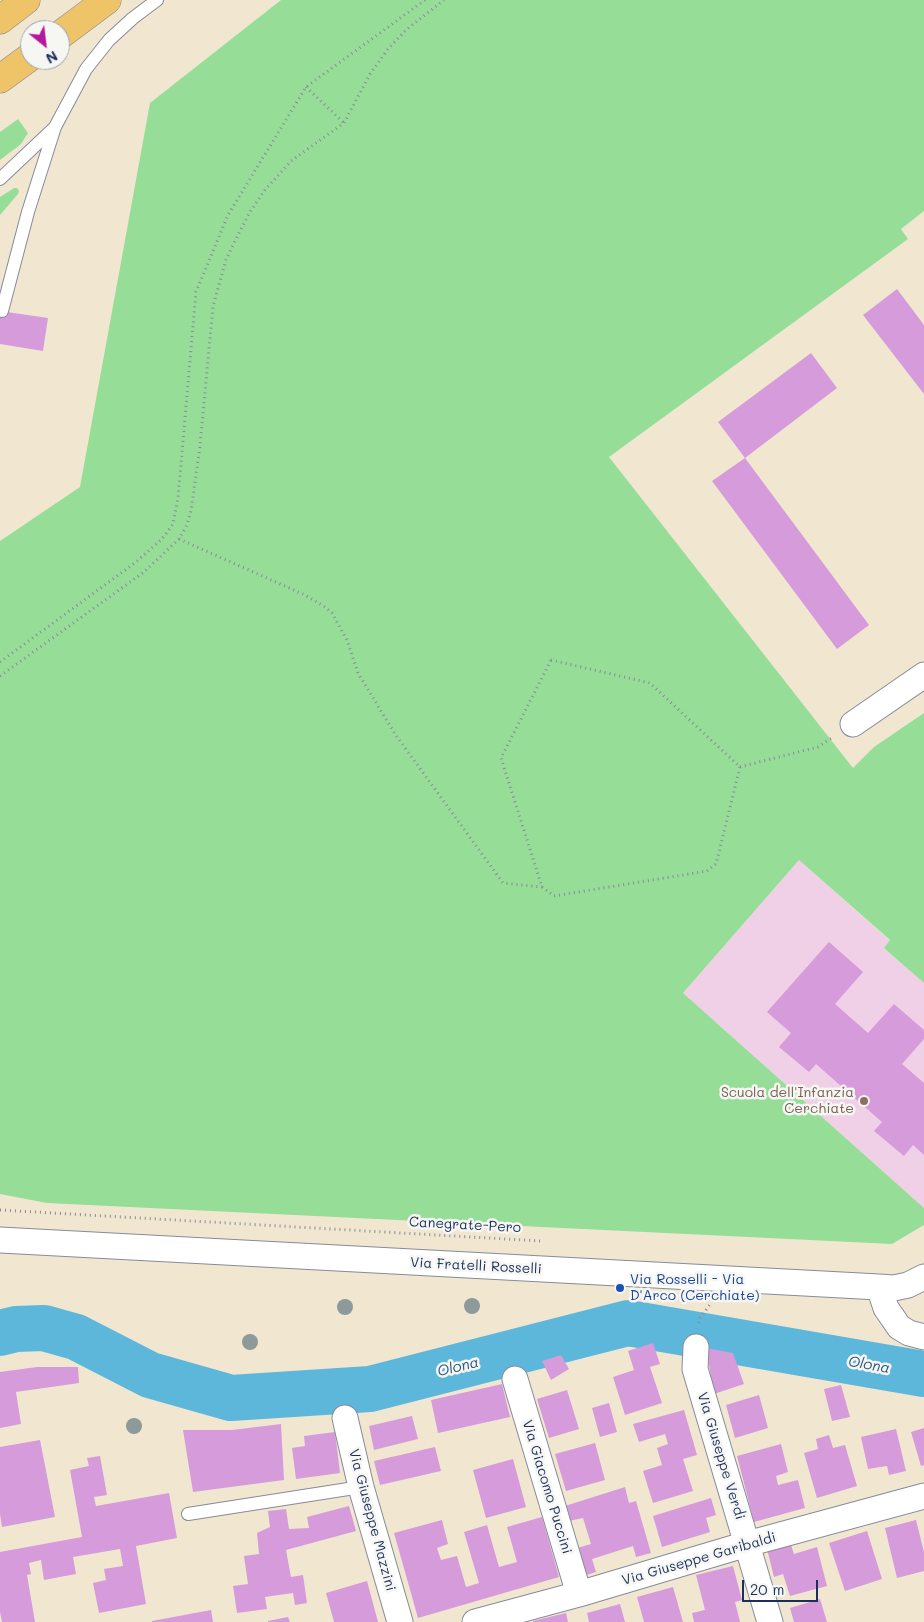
<!DOCTYPE html>
<html>
<head>
<meta charset="utf-8">
<style>
  body { margin:0 }
  #map { position:relative; width:924px; height:1622px; overflow:hidden; background:#f1e7d1; font-family:Mali,sans-serif }
  canvas { display:block }
  .north { position:absolute; left:20px; top:20px; width:50px; height:50px; box-sizing:border-box; background:#f6f6f2; border:1px solid #9ea6b7; border-radius:50%; rotate:151deg; font-size:14px; font-weight:700; line-height:20px; text-align:center; color:#1b2f5e }
  .north::after { content:''; display:block; margin:auto; width:18px; height:22px; background:#b5179e; clip-path:polygon(50% 0,100% 100%,50% 72%,0 100%) }
  .scale { position:absolute; left:742px; top:1580px; width:76px; height:22px; box-sizing:border-box; border:2px solid #1b2f5e; border-top:0; padding-left:6px; font-size:15px; line-height:18px; white-space:nowrap; color:#1b2f5e; -webkit-text-stroke:4px #f6f6f2; paint-order:stroke }
</style>
</head>
<body>
<div id="map">
<canvas width="924" height="1622"></canvas>
<div class="north">N</div>
<div class="scale">20 m</div>
</div>
<script>
const ctx = document.querySelector('canvas').getContext('2d');
ctx.lineJoin = 'round';
function paint(path, color) { ctx.fillStyle = color; ctx.fill(path, 'evenodd'); }
const poly = rows => new Path2D(rows.map(r => 'M' + r).join(''));
function stroke(path, color, width, dash) { ctx.strokeStyle = color; ctx.lineWidth = width; ctx.lineCap = dash ? 'butt' : 'round'; ctx.setLineDash(dash || []); ctx.stroke(path); }
function label(font, color, halo, rows, align = 'center') {
  ctx.font = font + ' Mali,sans-serif'; ctx.lineWidth = 5; ctx.setLineDash([]); ctx.textBaseline = 'middle'; ctx.strokeStyle = halo; ctx.fillStyle = color; for (const [text, x, y, turn = 0] of rows) {
    ctx.save(); ctx.translate(x, y); ctx.rotate((+turn || 0) * Math.PI / 180); ctx.textAlign = isNaN(turn) ? turn : align; if (halo) ctx.strokeText(text, 0, 0); ctx.fillText(text, 0, 0); ctx.restore();
  }
}
paint(poly([
  [799,860,890,941,884,948,924,983,924,1208,683,993]
]), '#efd0e6');
paint(poly([
  [281,0,924,0,924,211,901,229,908,239,609,457,853,768,874,747,924,713,924,983,884,948,890,940,799,860,683,993,924,1208,924,1225,892,1244,47,1203,0,1194,0,541,80,487,150,103],
  [18,119,28,133,21,144,0,160,0,132],
  [14,188,17,188,19,191,18,194,0,215,0,197]
]), '#96de98');
stroke(poly([
  [0,1333,16,1329,44,1328,76,1337,150,1375,231,1398,370,1389,628,1323,924,1374]
]), '#5db7db', 46);
paint(poly([
  [897,289,924,325,924,394,863,315],
  [0,311,48,318,43,351,0,344],
  [811,353,837,388,745,458,869,625,837,649,712,481,745,458,718,422],
  [829,942,863,972,835,1004,868,1033,894,1004,924,1030,924,1039,902,1064,924,1083,924,1155,913,1145,904,1156,874,1131,882,1122,816,1064,809,1072,779,1047,791,1033,767,1012],
  [653,1343,660,1364,650,1367,662,1403,625,1415,613,1377,634,1370,628,1351],
  [706,1348,733,1353,744,1384,714,1394],
  [561,1355,569,1369,551,1380,542,1361],
  [37,1367,78,1367,79,1383,16,1392,21,1424,0,1428,0,1372],
  [502,1384,510,1417,438,1433,431,1400],
  [841,1385,850,1417,832,1421,824,1389],
  [567,1390,579,1429,549,1438,537,1399],
  [759,1395,768,1428,735,1438,726,1405],
  [609,1403,617,1432,600,1437,592,1408],
  [684,1410,697,1455,683,1459,693,1491,653,1503,643,1471,662,1465,657,1448,668,1444,665,1434,639,1442,633,1424],
  [412,1416,418,1439,374,1450,369,1426],
  [281,1424,284,1480,193,1492,183,1430,232,1430],
  [924,1428,924,1465,921,1466,911,1432],
  [896,1429,906,1471,889,1475,887,1466,868,1469,861,1437],
  [335,1432,340,1473,296,1479,292,1448,305,1446,304,1436],
  [829,1435,833,1448,845,1445,857,1486,817,1498,804,1453,818,1449,816,1439],
  [40,1440,55,1517,2,1527,0,1514,0,1447],
  [595,1443,605,1480,566,1491,555,1454],
  [781,1444,788,1472,776,1476,778,1485,798,1480,805,1508,754,1522,737,1456],
  [435,1447,441,1471,380,1485,374,1461],
  [100,1456,107,1495,94,1497,96,1506,169,1493,177,1538,136,1546,146,1604,99,1613,93,1583,106,1580,104,1569,123,1566,120,1549,73,1557,76,1574,44,1580,41,1560,29,1563,31,1574,27,1575,35,1622,2,1622,0,1612,0,1552,82,1537,70,1470,89,1466,87,1458],
  [513,1459,526,1507,486,1518,473,1470],
  [625,1487,629,1503,636,1501,651,1553,636,1557,633,1546,592,1559,596,1572,583,1576,574,1549,591,1544,583,1518,569,1521,565,1506],
  [711,1498,716,1515,706,1518,710,1532,662,1547,653,1516],
  [349,1506,356,1531,286,1550,291,1577,303,1575,307,1603,295,1605,293,1593,265,1597,267,1609,237,1613,233,1586,248,1584,244,1556,259,1554,257,1533,270,1527,268,1511,286,1509,289,1529,309,1528,307,1517],
  [542,1517,559,1577,418,1618,394,1533,442,1520,448,1544,437,1548,441,1560,457,1556,466,1587,479,1583,464,1532,487,1525,499,1567,517,1562,507,1527],
  [916,1520,924,1552,924,1571,897,1578,885,1528],
  [867,1531,882,1579,845,1591,829,1543],
  [790,1542,794,1554,817,1547,827,1586,790,1596,783,1574,774,1577,767,1549],
  [733,1566,742,1600,735,1602,740,1622,694,1622,692,1613,705,1610,696,1575],
  [367,1581,378,1622,334,1622,326,1593],
  [673,1587,683,1622,644,1622,637,1597],
  [820,1599,827,1622,794,1622,790,1608],
  [620,1604,625,1622,589,1622,587,1613],
  [211,1610,213,1622,152,1622,152,1621],
  [566,1613,568,1622,533,1622,533,1621],
  [288,1617,290,1622,268,1622,268,1621]
]), '#d59bdb');
const service = poly([
  [0,179,53,129],
  [2,311,28,212,55,127,86,69,109,40,133,18,157,0],
  [188,1514,361,1487]
]);
const minor = poly([
  [853,724,924,675],
  [0,1240,879,1287,894,1288,908,1285,924,1277],
  [879,1287,886,1308,899,1327,909,1333,924,1337],
  [696,1347,695,1369,770,1622],
  [515,1379,579,1594],
  [345,1418,361,1487,400,1622],
  [475,1622,579,1594,747,1544,924,1496]
]);
const motorway = poly([
  [0,20,26,0],
  [60,35,107,0],
  [0,79,30,57]
]);
stroke(service, '#868b98', 14);
stroke(minor, '#868b98', 27);
stroke(motorway, '#868b98', 29);
stroke(poly([
  [306,87,344,123],
  [179,539,305,595,325,607,332,613,347,640,358,673,395,734,503,883,542,887],
  [551,660,650,683,740,767,716,864,707,871,554,896,542,887,501,758,551,660],
  [0,662,136,562,162,539,173,524,178,498,196,292,228,215,306,87,425,0],
  [0,676,144,572,179,539,187,525,191,511,200,446,213,306,226,260,240,231,250,212,265,190,291,161,344,123,370,74,388,49,407,29,444,0],
  [740,767,818,747,833,737],
  [0,1210,541,1241],
  [699,1323,700,1318,711,1303]
]), '#868b98', 3, [1, 4]);
stroke(service, '#fff', 12);
stroke(minor, '#fff', 25);
stroke(motorway, '#efc469', 28);
ctx.fillStyle = '#8c9a99';
for (const [x, y] of [
  [472,1306],
  [345,1307],
  [250,1342],
  [134,1426]
]) { ctx.beginPath(); ctx.arc(x, y, 8, 0, 2 * Math.PI); ctx.fill(); }
for (const [x, y, r, color] of [
  [864,1101,5,"#8d6e63"],
  [620,1288,5,"#1a4fb4"]
]) { const dot = new Path2D(); dot.arc(x, y, r, 0, 2 * Math.PI); ctx.fillStyle = color; ctx.fill(dot); stroke(dot, '#f6f6f2', 2); }
label('14px', '#785e54', '#f6f6f2', [
  ["Scuola dell'Infanzia",854,1093],
  ["Cerchiate",854,1109]
], 'right');
label('14px', '#1b2f5e', '#f6f6f2', [
  ["Canegrate-Pero",465,1225,3],
  ["Via Fratelli Rosselli",476,1266,3],
  ["Via Giuseppe Verdi",721,1456,73],
  ["Via Giacomo Puccini",547,1487,73],
  ["Via Giuseppe Mazzini",372,1520,75],
  ["Via Giuseppe Garibaldi",699,1559,-16]
]);
label('14px', '#164399', '#f6f6f2', [
  ["Via Rosselli - Via",630,1280],
  ["D'Arco (Cerchiate)",630,1296]
], 'left');
label('italic 15px', '#2f5884', '#f6f6f2', [
  ["Olona",869,1365,10],
  ["Olona",458,1367,-14]
]);
</script>
</body>
</html>
